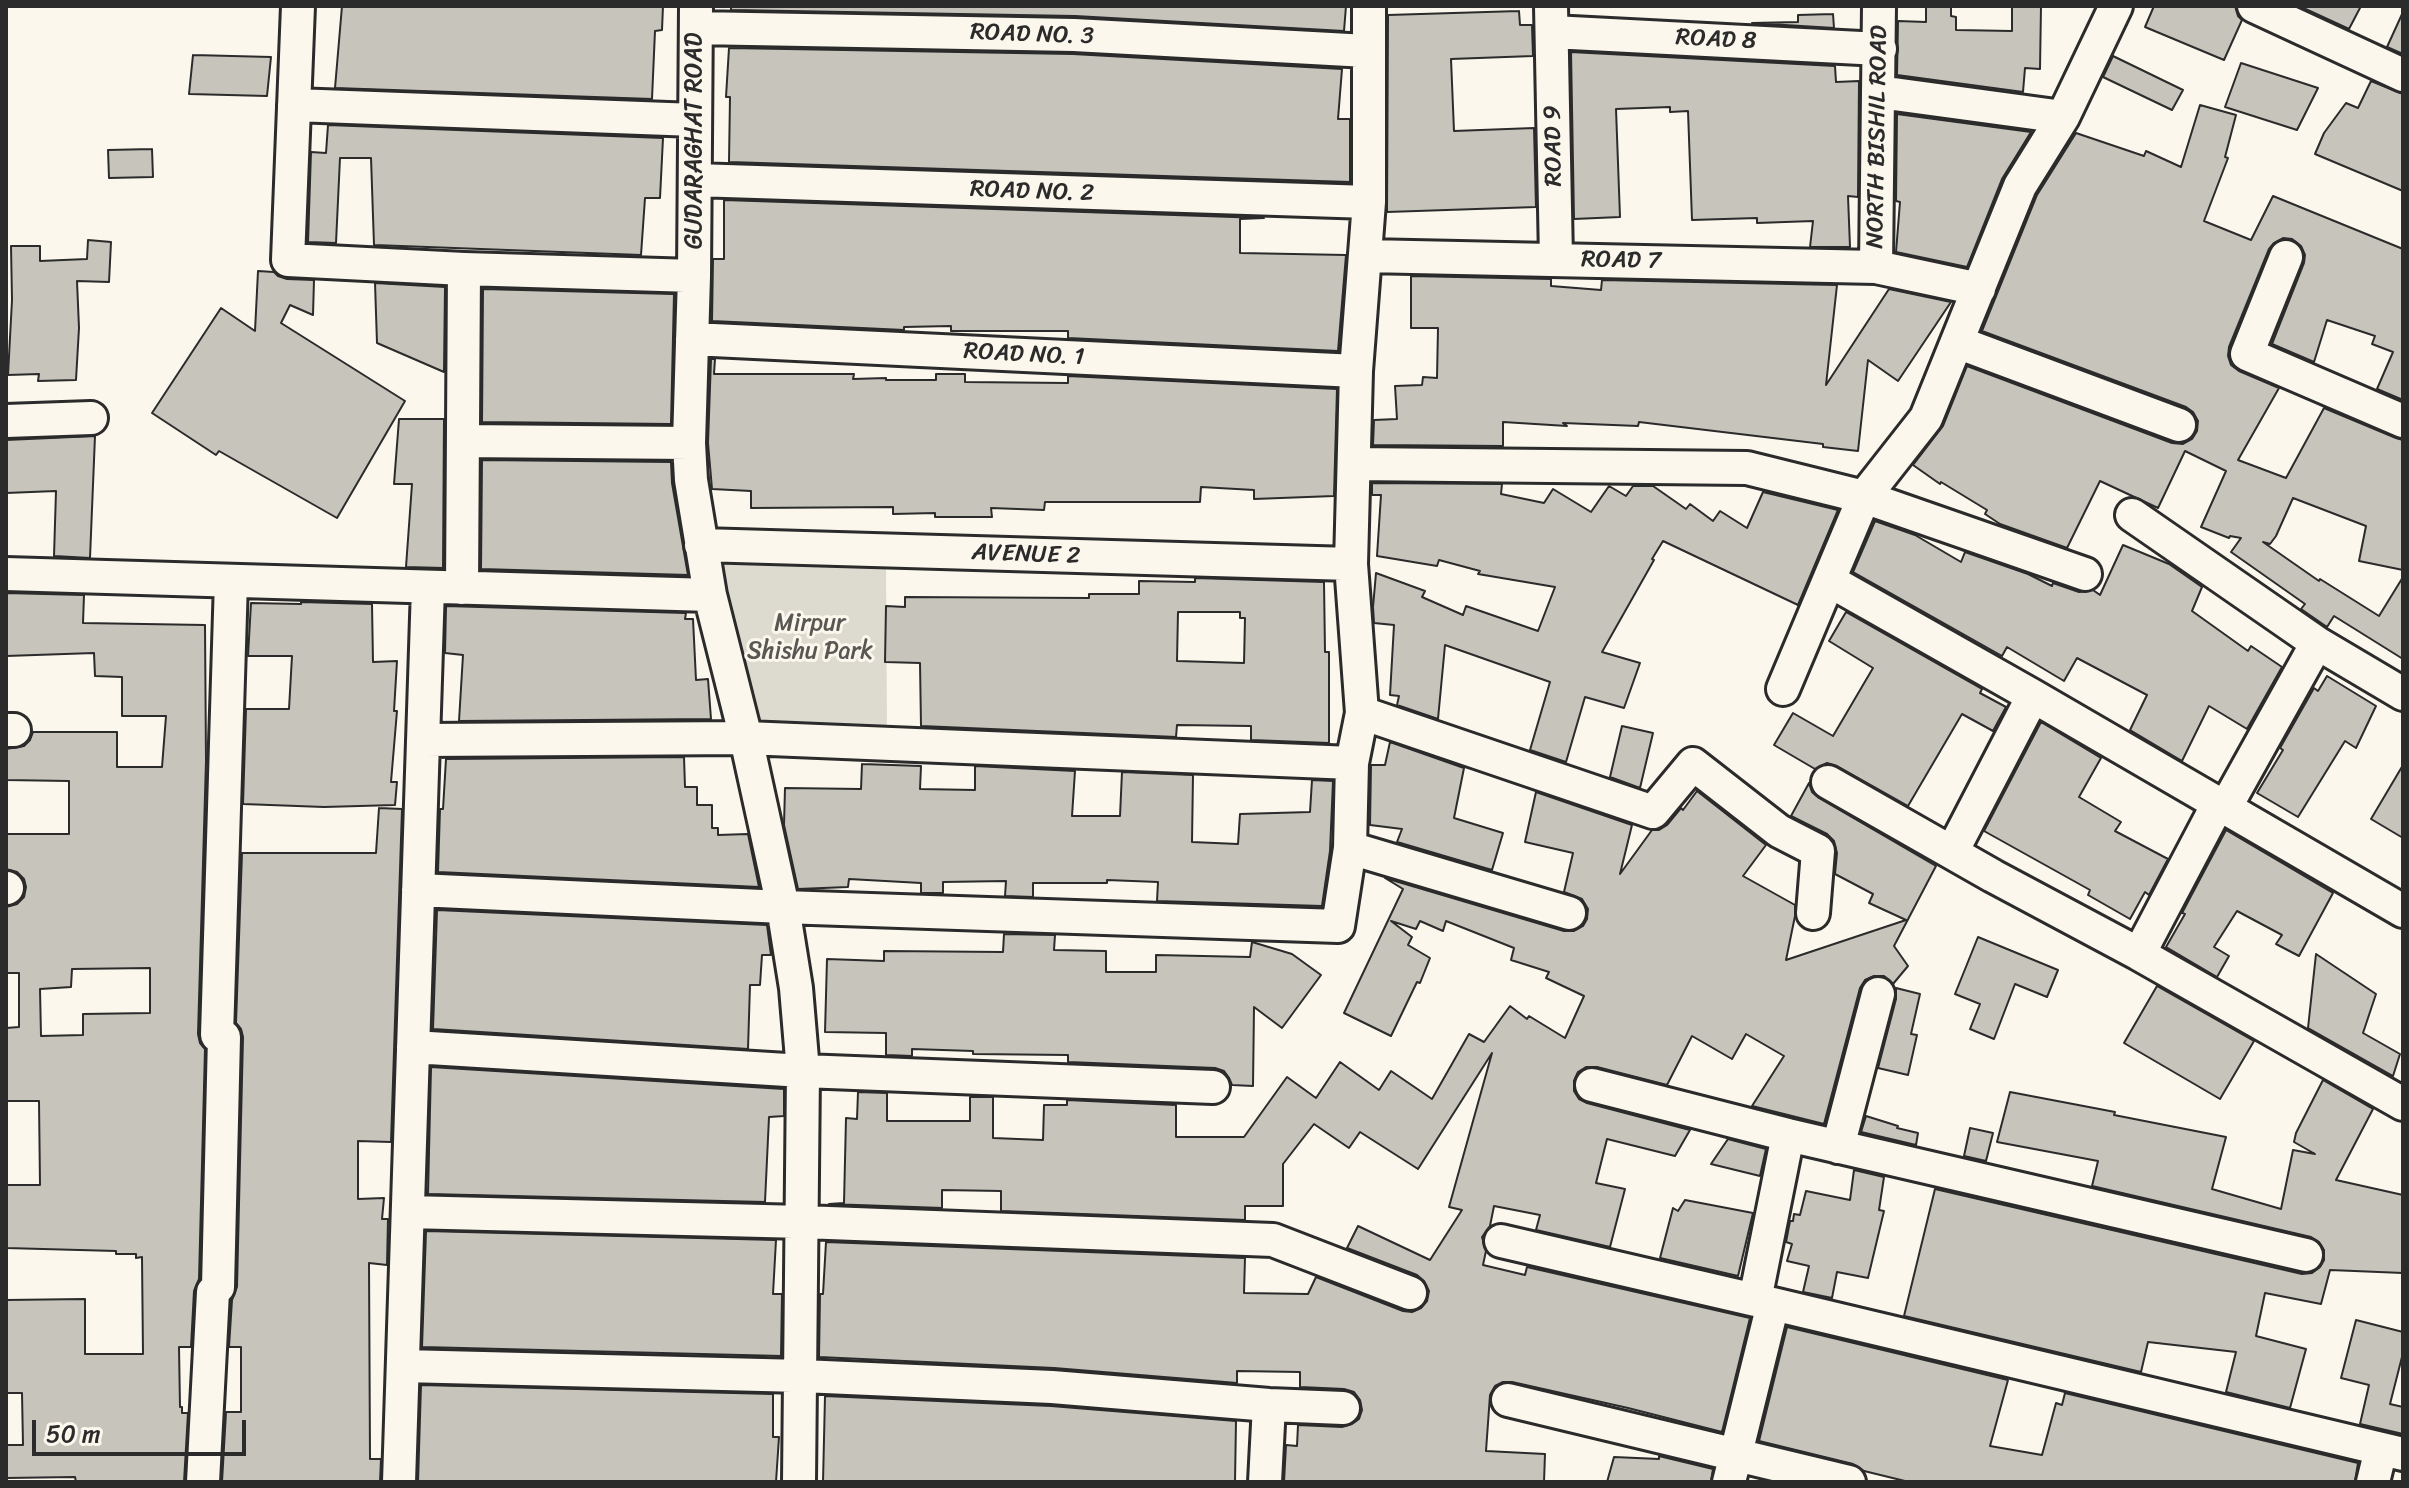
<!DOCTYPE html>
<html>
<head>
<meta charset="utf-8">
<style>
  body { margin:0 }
  #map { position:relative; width:2409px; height:1488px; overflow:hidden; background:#fbf7ec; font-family:Sriracha,sans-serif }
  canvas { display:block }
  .frame { position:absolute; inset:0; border:8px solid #2b2b2b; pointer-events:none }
  .scale { position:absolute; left:32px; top:1420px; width:214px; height:36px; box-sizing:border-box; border:4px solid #2b2b2b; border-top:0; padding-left:10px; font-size:24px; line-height:28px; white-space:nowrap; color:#2b2b2b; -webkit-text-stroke:6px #fbf7ec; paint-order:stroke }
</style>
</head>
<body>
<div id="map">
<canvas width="2409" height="1488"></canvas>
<div class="frame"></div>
<div class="scale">50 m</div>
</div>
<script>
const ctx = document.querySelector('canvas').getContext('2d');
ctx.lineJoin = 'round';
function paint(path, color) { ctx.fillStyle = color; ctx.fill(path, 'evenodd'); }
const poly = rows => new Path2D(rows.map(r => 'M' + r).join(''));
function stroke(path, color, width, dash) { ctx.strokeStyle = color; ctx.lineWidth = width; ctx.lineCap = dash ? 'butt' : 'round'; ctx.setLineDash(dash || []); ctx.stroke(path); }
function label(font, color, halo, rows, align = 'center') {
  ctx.font = font + ' Sriracha,sans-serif'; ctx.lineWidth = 6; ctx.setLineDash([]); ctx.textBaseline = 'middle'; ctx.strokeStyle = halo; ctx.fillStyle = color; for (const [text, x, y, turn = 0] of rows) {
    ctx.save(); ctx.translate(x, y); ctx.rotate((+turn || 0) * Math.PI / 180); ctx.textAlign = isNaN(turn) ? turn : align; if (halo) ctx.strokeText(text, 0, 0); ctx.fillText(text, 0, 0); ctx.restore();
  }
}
paint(poly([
  [713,556,886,563,887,732,754,728]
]), '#dddad0');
const building = poly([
  [342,6,663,6,662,30,655,31,652,99,335,88,342,6],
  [731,6,1346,6,1344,31,1075,16,731,10,731,6],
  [1926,6,1951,6,1951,16,1956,17,1956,30,2012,31,2012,6,2041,6,2040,69,2025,68,2023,92,1897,75,1898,21,1926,22,1926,6],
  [2154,6,2235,6,2238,16,2242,20,2224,60,2145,27,2154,6],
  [2299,6,2361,6,2349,29,2299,6],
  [1519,11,1520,25,1532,25,1533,56,1451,59,1454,131,1534,128,1536,207,1387,212,1388,15,1519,11],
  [2403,12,2403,54,2387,47,2403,12],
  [1833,14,1834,28,1752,23,1798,22,1798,15,1833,14],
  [729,48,1073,54,1342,69,1338,119,1350,119,1350,182,729,162,730,97,726,97,729,48],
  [1571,52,1835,66,1836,82,1859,81,1858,197,1848,196,1850,247,1810,247,1813,221,1757,223,1757,218,1692,220,1688,111,1670,112,1670,107,1616,109,1620,217,1574,219,1571,52],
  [193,55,271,57,267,96,189,94,193,55],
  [2113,56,2183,90,2172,110,2103,77,2113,56],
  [2241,63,2318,88,2297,130,2225,107,2241,63],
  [2371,81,2403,94,2403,191,2315,154,2324,133,2346,103,2358,108,2371,81],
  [2200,105,2236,115,2225,157,2228,158,2204,221,2251,240,2273,196,2403,249,2403,400,2377,389,2393,352,2372,344,2375,336,2327,320,2314,362,2272,344,2304,263,2305,255,2301,246,2292,239,2283,238,2274,243,2269,249,2229,347,2228,356,2231,365,2239,371,2279,388,2238,460,2286,478,2324,408,2396,438,2403,440,2403,570,2359,561,2366,526,2293,498,2276,536,2270,544,2263,542,2319,581,2320,579,2379,616,2403,577,2403,659,2334,616,2327,627,2301,609,2305,604,2231,552,2241,538,2230,536,2229,538,2201,527,2226,471,2185,451,2158,508,2100,481,2067,548,2000,524,1985,514,1987,510,1941,482,1940,484,1913,465,1943,426,1967,366,2172,443,2183,444,2192,439,2197,431,2198,421,2193,412,2186,407,1982,331,2037,195,2076,133,2144,156,2146,151,2181,167,2200,105],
  [1897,114,2031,132,2002,179,1967,267,1896,252,1900,202,1896,201,1897,114],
  [328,125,663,138,660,198,645,198,641,255,374,245,371,158,340,158,336,243,308,242,311,152,326,153,328,125],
  [152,149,153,177,109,178,108,150,152,149],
  [724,200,1264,218,1240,219,1240,253,1346,255,1338,351,1068,338,1068,331,951,331,951,326,904,327,904,330,712,321,713,259,724,259,724,200],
  [88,240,111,242,109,282,77,281,79,328,76,380,38,381,39,374,8,375,12,300,11,246,40,246,40,261,87,259,88,240],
  [258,271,274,272,278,276,287,279,314,280,313,315,290,305,281,323,405,401,337,518,219,451,216,455,152,413,221,308,255,331,258,271],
  [1411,276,1551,279,1551,286,1601,290,1602,280,1837,285,1826,385,1889,289,1951,302,1898,381,1868,360,1858,451,1823,447,1823,444,1639,422,1638,426,1563,423,1567,426,1503,422,1503,446,1373,445,1374,420,1397,419,1395,386,1422,385,1423,377,1437,378,1438,328,1411,328,1411,276],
  [375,283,445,287,444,372,377,343,375,283],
  [483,289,674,294,671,424,482,422,483,289],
  [711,359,715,359,714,374,854,374,853,379,886,378,886,380,936,380,936,374,965,374,965,382,1068,383,1068,376,1337,389,1334,496,1254,499,1254,490,1201,487,1200,502,1045,502,1044,510,991,508,992,517,935,517,935,513,893,514,893,507,751,508,751,491,712,489,708,443,711,359],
  [399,419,444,419,443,568,406,567,412,484,394,484,399,419],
  [95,436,90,558,54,556,56,491,6,493,6,440,95,436],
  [482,460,671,462,672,483,688,575,481,569,482,460],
  [1372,483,1502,484,1501,494,1544,503,1553,489,1591,512,1609,486,1626,496,1633,486,1653,486,1686,509,1690,504,1713,521,1720,511,1747,528,1763,492,1838,510,1798,605,1663,541,1652,559,1654,560,1602,652,1640,663,1624,708,1585,697,1566,762,1530,750,1550,682,1445,645,1438,719,1397,705,1399,696,1390,695,1394,625,1374,623,1373,607,1376,573,1425,591,1422,597,1463,615,1466,606,1538,631,1555,587,1478,574,1480,571,1439,560,1437,566,1377,556,1381,495,1372,495,1372,483],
  [1875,521,1915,535,1961,562,1965,552,2028,574,2052,586,2053,583,2079,592,2093,590,2100,595,2123,545,2169,564,2202,587,2192,611,2248,651,2251,646,2282,667,2247,729,2209,706,2182,761,2130,730,2147,695,2077,658,2064,681,2007,647,2002,656,1853,572,1875,521],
  [1195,578,1324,582,1325,652,1329,652,1329,743,1251,740,1251,726,1177,725,1176,737,921,726,920,663,885,662,886,606,905,607,905,597,1089,598,1089,594,1139,594,1139,581,1195,582,1195,578],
  [1178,612,1240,612,1240,618,1245,618,1244,663,1177,661,1178,612],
  [6,593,84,595,83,623,205,625,206,761,198,1034,200,1043,205,1049,199,1279,194,1291,191,1347,179,1347,180,1407,182,1407,182,1413,188,1413,184,1482,76,1482,75,1477,6,1478,6,1445,23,1445,22,1393,6,1393,6,1300,85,1299,85,1354,143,1354,142,1257,136,1258,136,1254,116,1254,116,1251,6,1248,6,1185,40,1185,39,1101,6,1101,6,1028,19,1027,19,973,6,973,6,907,17,904,24,897,26,887,24,879,17,872,6,869,6,834,69,834,69,781,6,780,6,749,24,746,30,740,33,732,117,732,117,767,162,767,166,716,122,716,122,677,95,676,94,653,6,656,6,593],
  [150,968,150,1013,83,1014,83,1035,41,1036,40,989,71,987,72,969,150,968],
  [301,602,372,604,373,662,397,661,394,711,397,711,391,782,397,782,395,805,324,807,243,804,246,709,289,709,292,656,248,656,251,603,301,604,301,602],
  [446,606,686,613,685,619,693,619,696,680,708,679,711,719,459,721,463,655,445,653,446,606],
  [1846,612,1982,689,1980,693,2006,707,1993,731,1962,714,1908,806,1837,766,1827,763,1815,769,1774,745,1793,713,1833,736,1873,668,1829,641,1846,612],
  [2327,676,2376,706,2356,748,2345,741,2298,817,2257,793,2283,750,2280,748,2314,688,2318,691,2327,676],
  [2041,722,2101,758,2079,797,2121,822,2115,831,2168,859,2149,895,2145,892,2130,919,2088,895,2090,890,1984,831,2041,722],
  [1622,726,1653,733,1640,788,1610,777,1622,726],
  [1390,742,1464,768,1454,818,1503,833,1492,870,1397,842,1402,829,1370,825,1371,765,1385,765,1390,742],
  [684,757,685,787,697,787,697,805,712,805,712,828,718,828,718,835,748,834,759,887,438,872,440,809,443,809,446,759,684,757],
  [862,764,921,766,920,789,975,790,975,766,1075,771,1072,816,1120,816,1122,772,1193,775,1192,842,1238,844,1240,814,1310,812,1312,780,1333,781,1330,851,1322,906,1157,901,1158,882,1107,880,1107,883,1033,883,1033,897,1005,896,1006,881,943,882,943,893,921,893,921,883,849,879,848,887,798,889,784,825,785,788,861,789,862,764],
  [2403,765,2403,838,2371,819,2403,765],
  [1809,783,1812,792,1819,798,1936,866,1894,946,1908,966,1893,984,1884,976,1874,976,1865,980,1860,988,1824,1124,1752,1106,1784,1056,1746,1034,1732,1059,1692,1036,1667,1085,1597,1067,1586,1067,1578,1072,1574,1081,1574,1091,1579,1099,1587,1103,1690,1130,1675,1156,1607,1139,1596,1183,1625,1189,1610,1247,1536,1230,1540,1215,1494,1206,1490,1226,1482,1237,1486,1251,1483,1265,1525,1275,1527,1267,1750,1318,1722,1432,1628,1408,1512,1382,1503,1382,1495,1386,1490,1395,1486,1451,1545,1454,1544,1482,1284,1482,1286,1445,1297,1446,1298,1425,1342,1427,1352,1424,1359,1419,1362,1410,1360,1400,1354,1392,1344,1389,1300,1387,1300,1372,1237,1371,1237,1383,1054,1368,819,1357,820,1294,823,1294,826,1242,1245,1258,1244,1293,1308,1294,1316,1277,1403,1311,1412,1312,1421,1308,1427,1301,1429,1291,1424,1281,1417,1275,1347,1248,1358,1226,1430,1260,1462,1210,1449,1207,1492,1053,1418,1169,1360,1132,1349,1148,1314,1124,1283,1164,1283,1206,1245,1206,1245,1220,1001,1211,1001,1191,942,1190,942,1208,829,1204,844,1203,846,1118,857,1119,858,1092,887,1093,887,1121,970,1121,970,1097,993,1097,993,1138,1043,1140,1044,1105,1067,1105,1067,1100,1176,1105,1176,1137,1244,1137,1287,1077,1316,1098,1340,1062,1379,1090,1391,1071,1432,1099,1469,1034,1484,1042,1510,1006,1527,1019,1529,1016,1565,1038,1584,996,1546,978,1549,972,1511,960,1514,948,1446,921,1443,931,1420,921,1416,929,1391,921,1412,937,1408,945,1430,958,1420,983,1417,982,1391,1036,1344,1013,1403,889,1385,878,1564,931,1574,931,1583,926,1587,919,1588,909,1582,899,1564,892,1573,853,1525,842,1536,792,1632,825,1620,874,1652,830,1659,830,1667,825,1681,808,1683,810,1697,791,1766,845,1743,876,1795,905,1795,916,1786,960,1906,920,1869,903,1873,894,1835,874,1837,853,1834,841,1827,834,1791,816,1809,783],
  [379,808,402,809,391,1142,358,1141,358,1199,384,1198,382,1219,388,1219,387,1265,369,1263,370,1459,381,1459,380,1482,222,1482,226,1412,241,1412,241,1347,229,1347,232,1300,237,1287,243,1037,241,1029,236,1023,242,853,376,853,379,808],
  [2226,830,2333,893,2299,956,2276,944,2282,935,2237,911,2214,947,2229,956,2217,977,2166,947,2185,914,2182,913,2226,830],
  [437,910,767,925,771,955,762,955,760,985,750,985,748,1049,433,1029,437,910],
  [1004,934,1055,935,1054,950,1106,951,1106,972,1156,972,1156,955,1250,957,1252,942,1292,954,1321,975,1282,1028,1254,1007,1253,1086,1232,1085,1229,1078,1224,1071,1215,1068,1068,1062,1068,1055,973,1054,973,1051,912,1049,912,1056,886,1055,886,1033,825,1032,827,959,884,961,884,951,1003,952,1004,934],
  [1978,937,2058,970,2047,997,2015,984,1994,1039,1970,1029,1980,1004,1955,994,1978,937],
  [2316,954,2376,994,2363,1033,2400,1054,2393,1076,2308,1028,2316,954],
  [2157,986,2254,1041,2220,1099,2124,1043,2157,986],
  [1896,988,1920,994,1911,1034,1917,1035,1908,1075,1878,1068,1896,999,1896,988],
  [431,1067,784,1089,784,1116,769,1117,765,1202,428,1194,431,1067],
  [2323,1080,2373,1109,2336,1180,2403,1195,2403,1273,2330,1270,2321,1304,2265,1293,2256,1336,2306,1349,2290,1408,2226,1392,2236,1352,2148,1342,2141,1372,1904,1316,1935,1189,2302,1274,2312,1273,2320,1267,2324,1260,2324,1250,2319,1242,2311,1237,2092,1186,2098,1161,1997,1142,2010,1092,2115,1112,2114,1115,2226,1137,2212,1189,2281,1209,2293,1150,2315,1154,2294,1142,2296,1133,2323,1080],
  [1866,1116,1898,1126,1897,1128,1918,1133,1916,1145,1861,1132,1866,1116],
  [1970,1128,1993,1133,1986,1161,1964,1156,1970,1128],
  [1728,1139,1766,1149,1760,1176,1711,1164,1728,1139],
  [1854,1170,1884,1177,1879,1210,1884,1211,1868,1278,1837,1272,1832,1298,1803,1292,1809,1266,1787,1261,1792,1244,1786,1242,1790,1221,1793,1221,1794,1214,1800,1215,1806,1191,1850,1200,1854,1170],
  [1685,1200,1753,1213,1738,1276,1660,1258,1673,1208,1678,1211,1685,1200],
  [426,1231,776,1240,773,1294,782,1294,781,1356,422,1347,426,1231],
  [2356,1320,2403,1332,2403,1353,2390,1404,2403,1407,2403,1434,2360,1424,2369,1385,2341,1378,2356,1320],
  [1787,1327,2008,1380,1990,1446,2042,1455,2056,1403,2062,1405,2065,1393,2358,1463,2355,1482,1909,1482,1864,1471,1853,1464,1759,1441,1787,1327],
  [421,1385,773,1394,773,1437,779,1437,776,1482,418,1482,421,1385],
  [825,1396,1051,1406,1236,1421,1235,1482,823,1482,825,1396],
  [1659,1456,1713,1469,1711,1482,1607,1482,1614,1457,1659,1459,1659,1456]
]);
paint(building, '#c7c4bc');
stroke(building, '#2b2b2b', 2);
const minor = poly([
  [298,6,288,260,464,269,694,276],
  [696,6,694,276,689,443,691,480,710,595,746,738,783,907,796,988,803,1071,799,1482],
  [1551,6,1556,259],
  [2254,6,2403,75],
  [696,28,1074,35,1367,51],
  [1552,32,1880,49],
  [1879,92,2063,117],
  [294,105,695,120],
  [695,180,1369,202],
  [1366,256,1876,267,1979,289],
  [2286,257,2247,354,2403,421],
  [1876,267,1879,6],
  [692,339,1356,371],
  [1957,342,2179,425],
  [6,421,91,418],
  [463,441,689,443],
  [1355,464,1747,468,1864,497,2085,574],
  [2132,515,2317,643,2225,808],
  [701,545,1351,564],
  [6,574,710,595],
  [1830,581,2033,696,2403,911],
  [462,588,464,269],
  [2317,643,2403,694],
  [1783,689,1864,497,1926,418,2020,186,2063,117,2116,6],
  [1362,713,1653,812,1693,764,1779,831,1818,851,1813,913],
  [6,730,14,730],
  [423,740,746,738,1352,763],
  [1828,782,1993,876,2139,954,2403,1104],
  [1350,848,1569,913],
  [1952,852,2033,696],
  [6,888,7,888],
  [418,890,783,907,1338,926,1350,848,1352,763,1362,713,1351,564,1356,371,1369,202,1369,6],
  [2139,954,2218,804],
  [413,1047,803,1071,1213,1087],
  [1592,1085,1788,1135,2306,1255],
  [1838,1147,1878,994],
  [408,1212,803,1222,1273,1240,1410,1293],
  [1501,1241,1755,1300],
  [1773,1304,2403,1454],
  [403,1366,802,1376,1052,1387,1269,1405,1343,1408],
  [1508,1400,1849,1482],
  [203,1482,213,1292,218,1287,224,1037,217,1035,231,581],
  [399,1482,428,587],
  [1265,1482,1269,1405],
  [1729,1482,1773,1304,1755,1300,1788,1135],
  [2373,1482,2381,1449]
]);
stroke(minor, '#2b2b2b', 38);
stroke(minor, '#fbf7ec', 32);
label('24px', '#2b2b2b', '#fbf7ec', [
  ["ROAD NO. 3",1032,35,2],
  ["ROAD 8",1716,40,3],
  ["NORTH BISHIL ROAD",1878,137,-89],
  ["GUDARAGHAT ROAD",695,141,-90],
  ["ROAD 9",1554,146,-91],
  ["ROAD NO. 2",1032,192,2],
  ["ROAD 7",1621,261,1],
  ["ROAD NO. 1",1024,355,3],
  ["AVENUE 2",1026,555,2]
]);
label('24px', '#585754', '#fbf7ec', [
  ["Mirpur",810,624],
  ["Shishu Park",810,652]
]);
</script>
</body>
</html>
